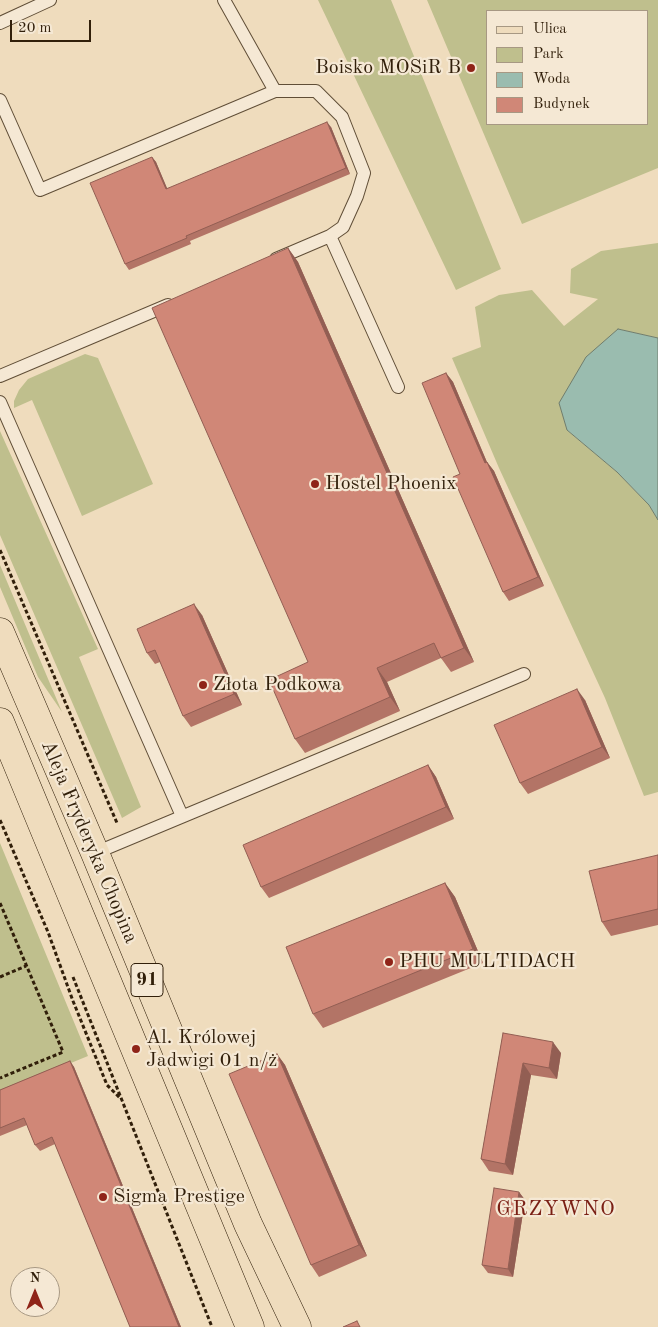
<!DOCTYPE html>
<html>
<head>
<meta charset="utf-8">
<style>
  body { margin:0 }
  #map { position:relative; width:658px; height:1327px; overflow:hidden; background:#efdcbd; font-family:"Old Standard TT",serif }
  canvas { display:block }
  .legend { position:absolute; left:486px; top:10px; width:162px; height:115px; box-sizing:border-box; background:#f5e8d4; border:1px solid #a79883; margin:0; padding:6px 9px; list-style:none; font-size:15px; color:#311f0a }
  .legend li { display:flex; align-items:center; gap:10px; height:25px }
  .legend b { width:25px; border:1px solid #a79883 }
  .north { position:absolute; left:10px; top:1267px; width:50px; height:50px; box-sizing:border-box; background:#f5e8d4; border:1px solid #a79883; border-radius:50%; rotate:0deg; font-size:14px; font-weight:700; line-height:20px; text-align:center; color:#311f0a }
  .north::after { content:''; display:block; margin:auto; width:18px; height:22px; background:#8f2418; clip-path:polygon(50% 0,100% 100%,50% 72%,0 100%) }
  .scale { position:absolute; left:10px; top:20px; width:81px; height:22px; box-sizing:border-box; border:2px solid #311f0a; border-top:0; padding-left:6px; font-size:15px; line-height:18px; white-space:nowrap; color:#311f0a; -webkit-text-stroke:4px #f5e8d4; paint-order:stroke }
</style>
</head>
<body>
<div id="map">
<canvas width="658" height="1327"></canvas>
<ul class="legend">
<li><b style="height:6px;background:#efdcbd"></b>Ulica</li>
<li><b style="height:14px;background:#bfbf8d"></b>Park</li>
<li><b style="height:14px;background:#9abcaf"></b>Woda</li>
<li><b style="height:14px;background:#d08777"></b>Budynek</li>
</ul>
<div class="north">N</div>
<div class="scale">20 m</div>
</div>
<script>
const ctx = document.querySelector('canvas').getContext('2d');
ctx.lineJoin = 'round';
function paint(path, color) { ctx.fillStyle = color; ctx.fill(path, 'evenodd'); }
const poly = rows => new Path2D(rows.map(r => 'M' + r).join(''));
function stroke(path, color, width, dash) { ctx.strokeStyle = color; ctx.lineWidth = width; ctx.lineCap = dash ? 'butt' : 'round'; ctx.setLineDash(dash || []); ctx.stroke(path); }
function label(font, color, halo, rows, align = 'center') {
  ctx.font = font + ' "Old Standard TT",serif'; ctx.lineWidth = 4.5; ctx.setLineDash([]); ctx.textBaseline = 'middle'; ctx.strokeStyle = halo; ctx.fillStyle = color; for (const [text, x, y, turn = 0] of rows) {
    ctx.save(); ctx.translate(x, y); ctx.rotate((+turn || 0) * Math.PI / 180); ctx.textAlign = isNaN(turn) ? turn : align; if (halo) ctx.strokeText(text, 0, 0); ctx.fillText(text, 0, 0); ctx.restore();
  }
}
paint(poly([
  [318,0,391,0,501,269,456,290],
  [427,0,658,0,658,168,522,224],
  [487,11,647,11,647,124,487,124],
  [658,243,658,338,618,329,567,430,617,472,649,505,658,520,658,792,644,796,605,698,499,468,452,358,481,347,475,307,499,295,532,290,564,326,598,299,570,293,571,269,601,251],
  [85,354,98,358,153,484,82,516,32,400,14,408,14,401,19,390,28,379],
  [0,431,98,649,79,657,141,807,122,818,0,535],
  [0,565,62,712,38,677,0,587],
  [0,843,88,1056,0,1092]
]), '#bfbf8d');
const water = poly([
  [618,329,658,338,658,520,649,505,617,472,567,430,559,403,586,357,618,329]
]);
paint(water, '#9abcaf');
stroke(water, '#707d6d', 1);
const service = poly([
  [0,23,50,0],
  [275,91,316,91,342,117,364,173,357,196,343,227,330,236],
  [0,100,40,190,275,91,224,0],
  [276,259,330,236,398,387],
  [0,376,168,305],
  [0,402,182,816],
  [95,853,524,674]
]);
const primary = poly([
  [0,632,95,853,248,1224,297,1327],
  [0,722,250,1327]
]);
stroke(service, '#604e37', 14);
stroke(primary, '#311f0a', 29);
stroke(poly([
  [0,550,117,823],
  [0,820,48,932,73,1001,107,1085,120,1098],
  [0,903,63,1052,0,1078],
  [0,977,26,966],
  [73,977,212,1327]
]), '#311f0a', 3, [4, 2.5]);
stroke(service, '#f5e8d4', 12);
stroke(primary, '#efdcbd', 28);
paint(poly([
  [331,127,350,174,190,241,191,244,129,270,125,264,152,157,156,162,167,189],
  [288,248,298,262,474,662,451,672,441,658,387,682,400,711,305,753,295,739,308,662],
  [446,373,453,382,487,462,494,471,544,586,509,601,503,592,460,474],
  [202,615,242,705,191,727,183,716,160,662,155,664,147,653],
  [585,700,610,758,528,794,520,783],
  [428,765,436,777,454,819,269,898,261,887],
  [658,855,658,925,611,936,602,922],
  [445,883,455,897,483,963,323,1028,313,1014],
  [503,1033,561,1053,557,1079,531,1075,513,1175,489,1171,481,1159],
  [277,1054,285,1065,367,1256,319,1277,311,1265],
  [70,1061,74,1067,181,1327,130,1327,55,1144,40,1151,35,1145,27,1125,0,1136,0,1090],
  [519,1192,525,1200,513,1277,488,1273,482,1265]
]), '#b37466');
paint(poly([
  [327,122,331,127,350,174,346,168],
  [152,157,156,162,170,195,166,189],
  [288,248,298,262,474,662,464,648],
  [446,373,453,382,491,472,485,463],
  [487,462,494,471,544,586,538,577],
  [194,604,202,615,242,705,234,694],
  [377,668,387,682,400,711,390,697],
  [577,689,585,700,610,758,602,747],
  [428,765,436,777,454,819,446,807],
  [445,883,455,897,483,963,473,949],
  [553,1042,561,1053,557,1079,549,1068],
  [277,1054,285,1065,367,1256,359,1245],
  [70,1061,74,1067,181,1327,179,1327],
  [523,1063,531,1075,513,1175,505,1164],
  [519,1192,525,1200,513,1277,508,1269]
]), '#925e53');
const building = poly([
  [327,122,346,168,186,236,187,238,125,264,90,183,152,157,166,189,327,122],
  [288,248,464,648,441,658,434,643,377,668,390,697,295,739,269,680,308,662,152,308,288,248],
  [446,373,485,463,487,462,538,577,503,592,453,477,460,474,422,383,446,373],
  [194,604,234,694,183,716,155,650,147,653,137,629,194,604],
  [577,689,602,747,520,783,494,725,577,689],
  [428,765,446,807,261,887,243,845,428,765],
  [658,855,658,909,602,922,589,871,658,855],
  [445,883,473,949,313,1014,286,947,445,883],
  [503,1033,553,1042,549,1068,523,1063,505,1164,481,1159,503,1033],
  [277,1054,359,1245,311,1265,229,1074,277,1054],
  [70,1061,179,1327,130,1327,52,1137,35,1145,24,1118,0,1128,0,1090,70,1061],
  [494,1188,519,1192,508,1269,482,1265,494,1188],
  [357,1321,360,1327,343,1327,357,1321]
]);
paint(building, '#d08777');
stroke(building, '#925e53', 1);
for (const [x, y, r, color] of [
  [471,68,5,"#8f2418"],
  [315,484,5,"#8f2418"],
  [203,685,5,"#8f2418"],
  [389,962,5,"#8f2418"],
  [136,1049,5,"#8f2418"],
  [103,1197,5,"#8f2418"]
]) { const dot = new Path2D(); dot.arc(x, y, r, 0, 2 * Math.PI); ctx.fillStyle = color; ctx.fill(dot); stroke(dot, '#f5e8d4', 2); }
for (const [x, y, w] of [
  [147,980,32]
]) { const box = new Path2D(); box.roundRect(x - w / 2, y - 16.5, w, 33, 4); ctx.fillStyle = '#f5e8d4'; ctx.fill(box); stroke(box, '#311f0a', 1); }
label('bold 19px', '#311f0a', null, [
  ["91",147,980]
]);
label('20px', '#311f0a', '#f5e8d4', [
  ["Boisko MOSiR B",461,68,"right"],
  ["Hostel Phoenix",325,484],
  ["Złota Podkowa",213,685],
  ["PHU MULTIDACH",399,962],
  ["Al. Królowej",146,1038],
  ["Jadwigi 01 n/ż",146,1061],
  ["Sigma Prestige",113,1197]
], 'left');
label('20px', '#311f0a', '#f5e8d4', [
  ["Aleja Fryderyka Chopina",89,842,67]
]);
ctx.letterSpacing = '1px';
label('21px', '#7a1f14', '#f5e8d4', [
  ["GRZYWNO",556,1209]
]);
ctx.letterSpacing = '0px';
</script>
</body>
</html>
